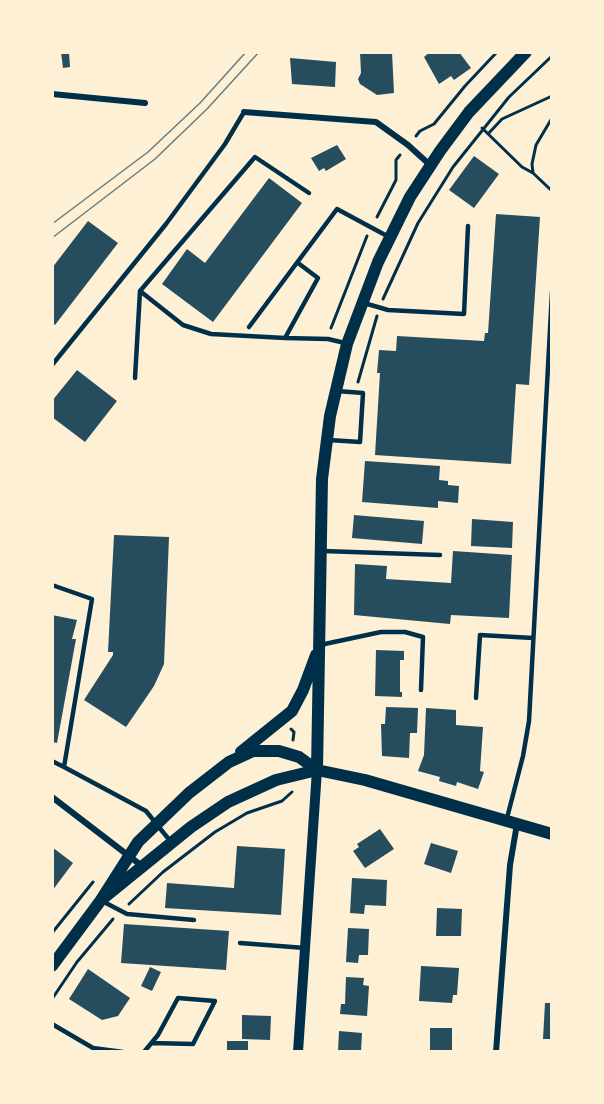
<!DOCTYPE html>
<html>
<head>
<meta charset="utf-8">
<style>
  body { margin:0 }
  #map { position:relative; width:604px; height:1104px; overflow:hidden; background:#fdf0d5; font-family:Figtree,sans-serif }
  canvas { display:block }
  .frame { position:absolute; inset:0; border:54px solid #fdf0d5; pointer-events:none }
</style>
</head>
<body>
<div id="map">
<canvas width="604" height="1104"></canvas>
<div class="frame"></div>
</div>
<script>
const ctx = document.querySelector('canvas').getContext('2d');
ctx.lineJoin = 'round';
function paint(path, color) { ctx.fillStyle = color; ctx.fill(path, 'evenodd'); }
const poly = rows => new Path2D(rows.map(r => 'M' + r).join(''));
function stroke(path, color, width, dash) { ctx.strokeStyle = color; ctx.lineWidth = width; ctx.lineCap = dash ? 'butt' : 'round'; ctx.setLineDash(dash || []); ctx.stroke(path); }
paint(poly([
  [61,52,69,52,70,67,63,68],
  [360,52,392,52,394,93,377,95,360,84,358,79,361,73],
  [430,52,459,52,471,68,454,80,451,76,439,84,424,57],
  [290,58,336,62,335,87,292,84],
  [337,145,346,159,326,171,324,168,319,171,311,158],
  [474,156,499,174,474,208,449,190],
  [269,178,302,203,213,322,162,284,187,249,205,263],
  [496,214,540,217,529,385,516,384,511,464,375,455,380,373,377,373,379,350,396,351,397,336,484,341,485,333,488,333],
  [88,221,118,243,55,325,52,322,52,268],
  [77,370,117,401,85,442,52,417,52,401],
  [365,461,440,466,439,480,448,481,448,485,459,486,458,503,438,501,438,508,362,502],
  [354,515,424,521,422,544,352,538],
  [472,519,513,522,512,548,471,546],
  [114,535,169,537,164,664,154,686,126,727,84,700,113,655,113,652,108,652],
  [453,551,512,555,509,618,451,615,450,624,354,615,355,564,387,566,386,579,451,583],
  [52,615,77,620,72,639,76,639,57,743,52,742],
  [376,650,404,651,404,660,400,660,400,692,402,692,402,697,375,696],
  [386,707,418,708,417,733,410,733,409,758,382,756,381,724,385,724],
  [426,708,456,710,456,725,483,727,480,771,484,772,478,789,457,782,456,786,439,781,440,777,418,771,424,755],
  [380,829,394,849,365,868,353,851,359,847,357,844],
  [431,843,458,851,451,873,424,864],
  [237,846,285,849,281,915,165,908,167,883,234,888],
  [52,847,73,863,52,891],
  [352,878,387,880,386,906,365,905,364,914,350,913],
  [437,908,462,909,461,936,436,936],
  [124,924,229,931,226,970,121,963],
  [348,928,369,929,368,955,359,955,358,963,346,962],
  [421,966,459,968,457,995,453,995,452,1003,419,1001],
  [150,967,161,972,152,991,141,986],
  [88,969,130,998,118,1016,102,1020,69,999],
  [346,977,364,978,363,985,369,986,367,1016,340,1014,341,1004,345,1004],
  [545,1003,552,1003,552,1039,543,1039],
  [242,1015,271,1016,270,1040,242,1039],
  [430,1028,452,1028,452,1052,430,1052],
  [339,1031,362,1033,361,1052,338,1052],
  [227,1041,248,1041,248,1052,227,1052]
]), '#264d5e');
stroke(poly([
  [552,118,536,145,532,164,533,173,552,191],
  [482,128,522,167,533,173],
  [488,134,502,119,552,96],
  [416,136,420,131,434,124,465,86,497,52],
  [377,217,396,180,396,160,400,155],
  [383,299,418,223,453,167,509,97,552,56],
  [331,328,367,236],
  [358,382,377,316],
  [291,729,294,732,293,740],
  [129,904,163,872,215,832,247,813,282,801,292,792],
  [52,933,93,882],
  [52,999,77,962,113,919]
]), '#003049', 3);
stroke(poly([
  [298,263,318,278,285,338,328,339,345,343],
  [140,291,183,325,211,334,285,338],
  [364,303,388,310,464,314,468,226],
  [249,327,337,209,389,237],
  [52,365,166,224,225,144,244,112],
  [135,378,140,291,255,157,309,193],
  [329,440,360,442,363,393,337,391],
  [323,551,440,555],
  [52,585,92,599,64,767,146,811,171,842],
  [320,645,381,632,405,632,423,637,421,690],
  [476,698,480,635,533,638],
  [52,761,64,767],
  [507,818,523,756,529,721,552,292],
  [102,901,127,914,194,920],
  [240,943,305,948],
  [52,1024,93,1048,123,1052],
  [144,1052,158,1035,178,998,215,1001,193,1044,152,1043]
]), '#003049', 4.5);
stroke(poly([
  [52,94,145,103],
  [244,112,376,122,408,145,430,165],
  [52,797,142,866],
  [496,1052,510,865,517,824]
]), '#003049', 6);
stroke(poly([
  [298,1052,317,770]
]), '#003049', 10);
stroke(poly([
  [241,752,292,711,303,690,316,655],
  [317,770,322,479,330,416,347,344,378,262,410,197,440,151,469,112,526,52],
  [101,900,191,827,228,802,276,780,317,770,365,780,552,834],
  [52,966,101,900,138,842,189,793,229,762,253,751,279,751,299,757,317,770]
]), '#003049', 12);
stroke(poly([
  [52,224,148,152,200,103,246,52],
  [52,238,155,159,207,109,259,52]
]), '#657d81', 1.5);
</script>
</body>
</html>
